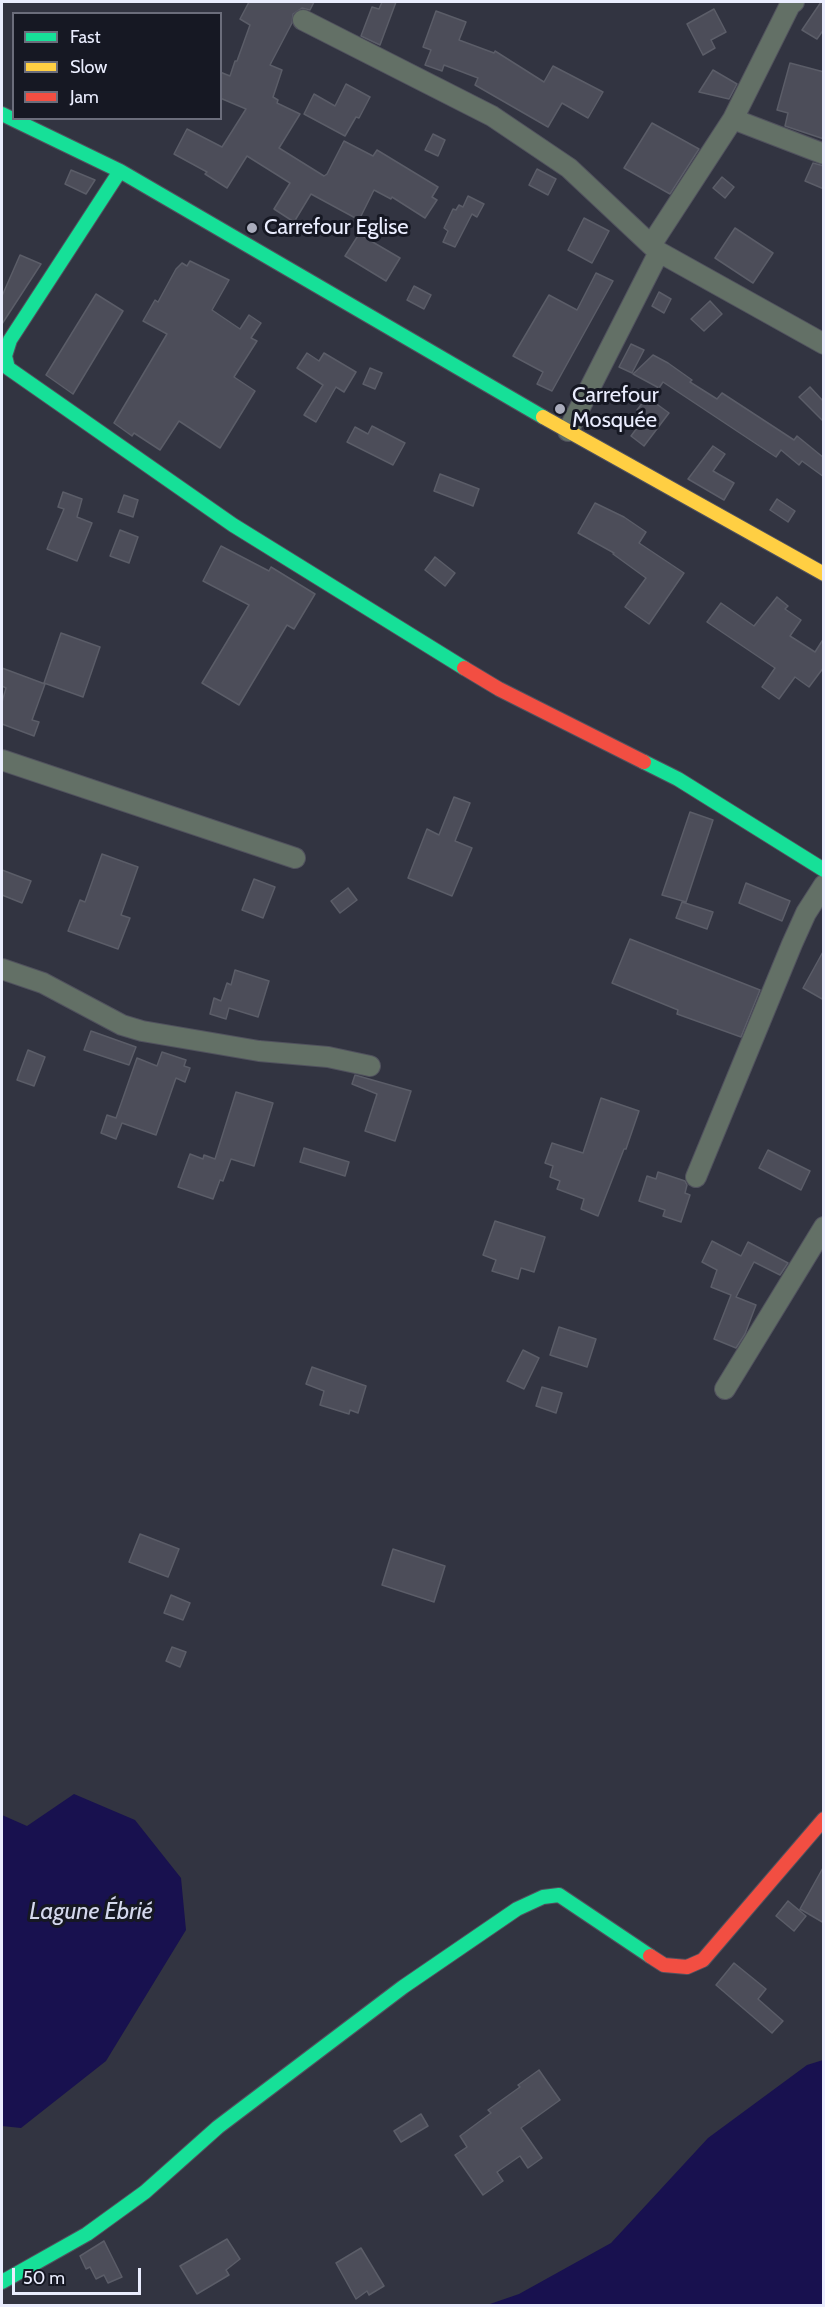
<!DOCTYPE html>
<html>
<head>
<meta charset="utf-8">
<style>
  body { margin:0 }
  #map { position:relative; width:825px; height:2307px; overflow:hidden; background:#323441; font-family:Cabin,sans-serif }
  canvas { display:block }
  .frame { position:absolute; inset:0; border:3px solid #eaedfe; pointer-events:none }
  .legend { position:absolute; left:12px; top:12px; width:210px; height:108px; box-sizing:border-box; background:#161823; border:2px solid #6b6d7b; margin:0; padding:8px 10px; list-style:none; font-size:18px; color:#eaedfe }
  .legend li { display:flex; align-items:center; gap:12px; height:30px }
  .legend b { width:30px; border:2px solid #6b6d7b }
  .scale { position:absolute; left:12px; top:2268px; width:129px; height:27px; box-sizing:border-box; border:3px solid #eaedfe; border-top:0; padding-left:8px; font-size:18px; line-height:21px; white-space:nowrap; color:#eaedfe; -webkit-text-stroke:4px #161823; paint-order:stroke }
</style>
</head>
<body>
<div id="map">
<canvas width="825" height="2307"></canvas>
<div class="frame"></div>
<ul class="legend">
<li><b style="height:8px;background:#16e098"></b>Fast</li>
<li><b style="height:8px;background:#ffcf43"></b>Slow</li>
<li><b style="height:8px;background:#f24e42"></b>Jam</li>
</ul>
<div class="scale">50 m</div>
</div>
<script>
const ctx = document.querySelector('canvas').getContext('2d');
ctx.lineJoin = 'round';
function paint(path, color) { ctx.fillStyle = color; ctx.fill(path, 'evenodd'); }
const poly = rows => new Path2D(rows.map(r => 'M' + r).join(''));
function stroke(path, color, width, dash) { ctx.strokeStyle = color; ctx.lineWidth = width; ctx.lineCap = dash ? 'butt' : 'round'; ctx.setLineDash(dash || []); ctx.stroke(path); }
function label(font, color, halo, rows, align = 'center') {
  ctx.font = font + ' Cabin,sans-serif'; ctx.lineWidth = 6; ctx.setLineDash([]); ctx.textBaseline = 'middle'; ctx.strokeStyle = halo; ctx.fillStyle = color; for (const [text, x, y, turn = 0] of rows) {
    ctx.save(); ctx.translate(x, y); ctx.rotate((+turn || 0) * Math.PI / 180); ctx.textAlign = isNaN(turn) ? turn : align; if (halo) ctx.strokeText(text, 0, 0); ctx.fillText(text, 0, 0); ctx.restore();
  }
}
paint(poly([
  [74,1794,135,1820,181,1878,186,1930,106,2061,21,2128,2,2126,2,1815,27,1826],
  [823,2060,823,2305,487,2305,519,2294,611,2243,708,2138,807,2065]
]), '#18114f');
const building = poly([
  [249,2,314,2,310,10,302,8,293,14,292,23,270,65,282,70,273,97,278,100,277,103,300,114,279,148,324,176,327,174,344,141,373,156,377,150,438,187,432,197,437,200,425,218,392,197,391,199,374,190,359,220,311,194,294,222,274,209,290,183,247,156,227,188,205,174,207,172,174,154,187,129,222,147,246,109,220,98,220,72,230,76,235,61,237,61,250,25,240,19,249,2],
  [382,2,396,2,380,45,361,36,372,7,379,9,382,2],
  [821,2,824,2,824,29,817,39,802,30,821,2],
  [714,9,726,32,711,40,715,48,703,55,687,24,714,9],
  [436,11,466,22,459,40,494,53,495,51,544,82,553,66,603,92,588,118,562,103,548,127,475,85,478,78,444,65,442,71,425,65,431,50,423,47,436,11],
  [790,63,824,72,824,139,785,126,788,113,777,110,790,63],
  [713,70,737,84,729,99,699,92,713,70],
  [346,84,370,97,359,118,356,117,345,136,304,114,314,94,335,106,346,84],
  [652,123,699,149,670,194,624,168,652,123],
  [433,134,445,140,438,156,425,150,433,134],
  [813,163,824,166,824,189,805,181,813,163],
  [537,169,556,179,548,195,529,185,537,169],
  [71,170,95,180,86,194,65,184,71,170],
  [722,177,734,187,725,198,713,188,722,177],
  [468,196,484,204,477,217,472,214,455,247,443,242,448,231,444,228,453,209,456,210,459,205,463,207,468,196],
  [584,218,609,231,592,263,568,250,584,218],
  [735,228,773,253,753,283,715,258,735,228],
  [359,234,400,258,386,281,345,256,359,234],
  [20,255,41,264,2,324,2,296,20,255],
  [190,261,229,280,212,310,240,329,249,315,261,323,251,338,257,341,234,377,255,391,220,448,179,421,160,450,134,433,132,436,114,423,167,334,143,321,155,300,158,302,176,269,182,263,187,266,190,261],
  [596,273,613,281,552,391,537,384,543,372,513,356,549,295,577,310,596,273],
  [414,286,431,295,424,309,407,300,414,286],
  [659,292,671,299,664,313,652,306,659,292],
  [96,294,123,311,73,394,46,375,96,294],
  [710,301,722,314,704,331,691,319,710,301],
  [631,344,644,350,632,373,619,367,631,344],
  [307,353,319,361,324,353,356,372,344,392,336,387,316,422,304,415,323,385,297,368,307,353],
  [653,355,668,363,692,380,690,382,717,399,722,393,794,440,797,436,824,458,824,477,802,461,799,465,781,450,776,457,663,382,659,388,633,374,653,355],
  [370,368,382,373,375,389,363,384,370,368],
  [810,387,824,402,824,422,799,397,810,387],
  [647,397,669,413,644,446,631,436,646,416,637,410,647,397],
  [372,426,405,443,393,465,347,442,355,427,368,434,372,426],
  [713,446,725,454,713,471,734,483,724,500,688,479,713,446],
  [440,474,479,489,473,506,434,491,440,474],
  [63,492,82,499,77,517,92,523,77,561,47,549,64,509,58,507,63,492],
  [124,495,138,500,133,517,118,512,124,495],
  [777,499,795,511,788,522,770,510,777,499],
  [595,503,624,517,646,532,639,543,684,573,649,624,625,607,646,578,613,554,614,553,578,533,595,503],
  [120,530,138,537,129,563,110,556,120,530],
  [221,546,269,571,271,567,315,594,294,629,287,625,239,705,202,683,249,605,203,581,221,546],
  [435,557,455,573,445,586,425,570,435,557],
  [777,597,788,606,785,609,801,620,790,636,815,652,824,638,824,667,809,687,795,677,779,699,762,687,775,668,707,622,721,603,754,626,777,597],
  [61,633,100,647,83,697,44,683,61,633],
  [2,668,45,684,32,720,39,722,34,736,2,724,2,702,6,688,2,686,2,668],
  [454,797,470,803,455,841,472,848,452,896,408,878,427,829,439,835,454,797],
  [690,812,713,820,686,902,662,895,690,812],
  [102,854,138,867,121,915,130,918,118,949,68,931,80,900,85,902,102,854],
  [2,870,31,881,22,903,2,895,2,870],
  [254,879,275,887,263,918,242,910,254,879],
  [746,883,790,901,782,921,739,903,746,883],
  [348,888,357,900,340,913,331,901,348,888],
  [682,902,713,912,707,929,676,918,682,902],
  [630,939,760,990,741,1037,677,1014,678,1010,612,983,630,939],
  [824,950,824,1000,803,988,824,950],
  [235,970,269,981,258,1017,229,1008,226,1019,210,1014,214,998,221,1001,227,983,231,985,235,970],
  [91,1031,136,1047,129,1065,84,1050,91,1031],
  [28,1050,45,1057,34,1086,17,1080,28,1050],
  [162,1052,186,1060,184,1066,190,1068,185,1082,176,1078,156,1135,122,1123,116,1139,101,1133,107,1115,116,1118,137,1058,157,1066,162,1052],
  [355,1075,411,1091,395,1141,365,1131,377,1094,352,1084,355,1075],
  [236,1092,273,1103,254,1166,231,1159,223,1181,220,1180,213,1199,178,1187,190,1154,203,1159,204,1155,215,1159,236,1092],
  [601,1098,639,1111,626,1149,624,1149,598,1216,581,1209,584,1199,557,1189,560,1181,550,1177,553,1166,545,1163,552,1143,583,1153,601,1098],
  [304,1148,349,1162,345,1176,300,1162,304,1148],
  [768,1150,810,1171,801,1190,759,1168,768,1150],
  [658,1172,685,1181,687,1185,685,1193,690,1195,681,1222,663,1216,665,1210,639,1201,647,1176,656,1179,658,1172],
  [495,1221,545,1237,534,1272,521,1268,518,1279,492,1271,496,1260,483,1255,495,1221],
  [712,1241,741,1256,748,1242,788,1263,780,1275,754,1262,736,1297,756,1305,745,1334,736,1348,714,1339,731,1295,711,1287,717,1270,702,1262,712,1241],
  [559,1327,596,1339,587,1367,550,1355,559,1327],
  [523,1350,539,1358,524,1389,507,1381,523,1350],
  [312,1367,366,1386,358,1413,350,1410,349,1414,320,1405,324,1391,306,1384,312,1367],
  [542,1387,562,1393,556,1413,536,1406,542,1387],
  [140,1534,179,1549,168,1577,129,1562,140,1534],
  [393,1549,445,1566,434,1602,382,1585,393,1549],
  [171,1595,190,1603,183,1620,164,1613,171,1595],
  [172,1647,186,1652,180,1667,166,1661,172,1647],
  [824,1866,824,1923,800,1909,824,1866],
  [788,1901,806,1916,794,1931,776,1916,788,1901],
  [734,1963,766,1989,758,1999,783,2021,772,2033,716,1985,734,1963],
  [539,2070,560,2100,521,2128,542,2158,528,2168,520,2156,497,2172,503,2181,483,2195,455,2155,467,2147,460,2136,491,2113,488,2110,520,2087,518,2085,539,2070],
  [421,2114,428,2126,401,2142,394,2131,421,2114],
  [227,2239,240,2259,226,2270,229,2275,197,2294,180,2266,227,2239],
  [104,2241,122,2277,108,2283,104,2275,96,2279,90,2267,86,2269,80,2256,104,2241],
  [361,2248,384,2286,369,2295,367,2291,356,2299,336,2263,361,2248]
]);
paint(building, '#4c4d59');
stroke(building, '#5b5d68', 1.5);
const street = poly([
  [794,2,790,5,733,119,651,245,659,252,824,344],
  [303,20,492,116,569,168,651,245],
  [733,119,824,154],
  [568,431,659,252],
  [2,760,295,858],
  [2,969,43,983,122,1025,142,1031,259,1051,328,1057,370,1066],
  [696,1177,792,944,806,913,824,885],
  [725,1389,824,1227]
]);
const fast = poly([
  [2,114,120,171,543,417],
  [120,171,10,340,5,356,8,368,233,525,464,668],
  [644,762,678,779,824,870],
  [2,2282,87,2234,145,2192,218,2127,403,1987,517,1909,543,1897,559,1895,650,1956]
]);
const slow = poly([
  [543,417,824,574]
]);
const jam = poly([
  [464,668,499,689,644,762],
  [650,1956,664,1965,687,1967,703,1960,824,1819]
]);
stroke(street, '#51525e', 22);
stroke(fast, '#51525e', 16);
stroke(slow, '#51525e', 16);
stroke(jam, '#51525e', 16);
stroke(street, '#637066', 20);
stroke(fast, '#16e098', 14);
stroke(slow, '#ffcf43', 14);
stroke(jam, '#f24e42', 14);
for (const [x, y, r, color] of [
  [252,228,6,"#aaacbc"],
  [560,409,6,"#aaacbc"]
]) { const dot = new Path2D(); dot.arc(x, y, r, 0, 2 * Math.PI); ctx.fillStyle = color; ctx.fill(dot); stroke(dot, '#161823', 2); }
label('22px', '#eaedfe', '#161823', [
  ["Carrefour Eglise",264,228],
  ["Carrefour",572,396],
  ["Mosquée",572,421]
], 'left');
label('italic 24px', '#d4d8ed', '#161823', [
  ["Lagune Ébrié",91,1912]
]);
</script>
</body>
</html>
